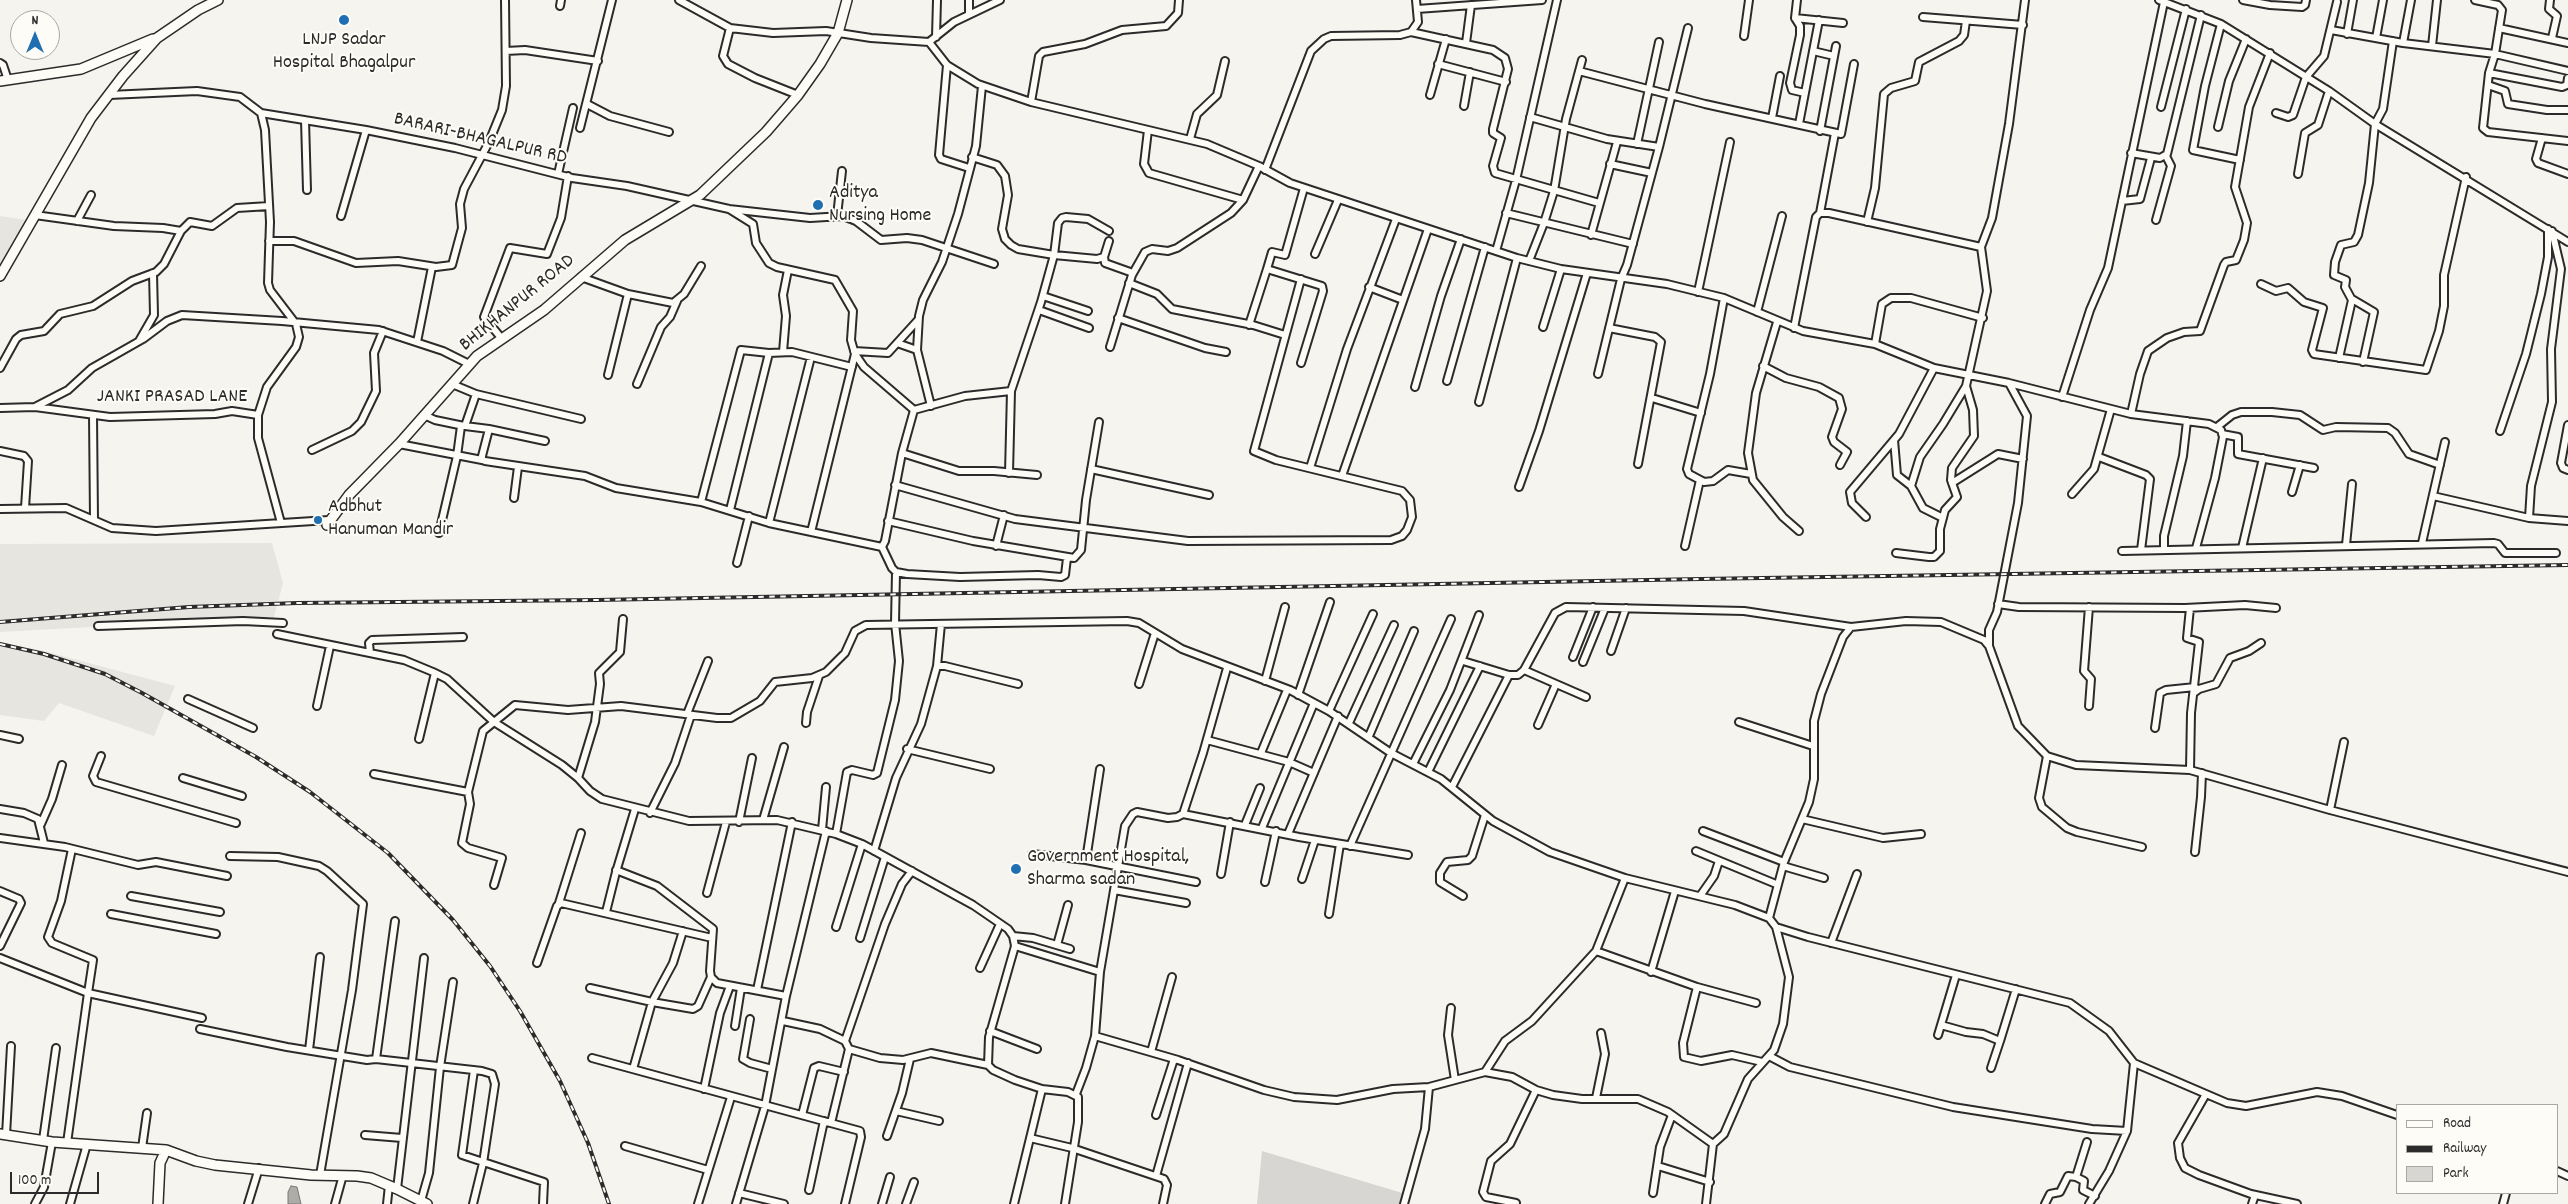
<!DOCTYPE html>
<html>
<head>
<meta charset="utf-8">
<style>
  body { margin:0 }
  #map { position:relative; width:2568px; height:1204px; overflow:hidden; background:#f5f4ef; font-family:Dekko,sans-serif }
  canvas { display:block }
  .legend { position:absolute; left:2396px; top:1104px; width:162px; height:90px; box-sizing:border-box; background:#fdfcf7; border:1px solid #a9a8a5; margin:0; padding:6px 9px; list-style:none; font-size:15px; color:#2b2b2b }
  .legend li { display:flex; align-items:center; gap:10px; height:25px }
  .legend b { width:25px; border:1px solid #a9a8a5 }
  .north { position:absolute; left:10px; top:10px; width:50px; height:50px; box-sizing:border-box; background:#fdfcf7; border:1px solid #a9a8a5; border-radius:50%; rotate:0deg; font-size:14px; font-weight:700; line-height:20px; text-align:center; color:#2b2b2b }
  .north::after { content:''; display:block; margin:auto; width:18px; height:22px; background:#1f6fb2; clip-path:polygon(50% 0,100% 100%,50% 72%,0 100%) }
  .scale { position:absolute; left:10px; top:1172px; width:89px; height:22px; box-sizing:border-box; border:2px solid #2b2b2b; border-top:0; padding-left:6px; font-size:15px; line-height:18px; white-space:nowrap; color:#2b2b2b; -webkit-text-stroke:4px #fdfcf7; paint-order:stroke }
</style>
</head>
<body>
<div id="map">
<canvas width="2568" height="1204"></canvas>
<ul class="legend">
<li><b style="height:6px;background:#fdfcf7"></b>Road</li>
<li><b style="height:6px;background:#2b2b2b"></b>Railway</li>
<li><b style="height:14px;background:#d7d6d2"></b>Park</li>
</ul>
<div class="north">N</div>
<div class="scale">100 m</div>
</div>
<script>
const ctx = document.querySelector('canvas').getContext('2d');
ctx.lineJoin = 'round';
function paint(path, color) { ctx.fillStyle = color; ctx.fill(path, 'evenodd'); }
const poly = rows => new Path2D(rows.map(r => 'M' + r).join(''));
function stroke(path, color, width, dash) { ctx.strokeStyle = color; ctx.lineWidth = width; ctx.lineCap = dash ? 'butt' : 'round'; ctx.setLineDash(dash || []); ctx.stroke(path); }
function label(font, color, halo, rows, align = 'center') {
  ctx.font = font + ' Dekko,sans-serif'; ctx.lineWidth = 4; ctx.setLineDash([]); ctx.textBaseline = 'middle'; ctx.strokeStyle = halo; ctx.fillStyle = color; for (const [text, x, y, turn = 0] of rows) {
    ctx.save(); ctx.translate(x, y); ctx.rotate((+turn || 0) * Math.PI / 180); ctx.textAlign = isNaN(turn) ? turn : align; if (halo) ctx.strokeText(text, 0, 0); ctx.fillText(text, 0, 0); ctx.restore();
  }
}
paint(poly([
  [0,216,27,220,0,268],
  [272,543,283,583,274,617,0,632,0,544],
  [0,643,40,650,175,686,154,736,59,703,44,721,0,715]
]), '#e6e5e0');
paint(poly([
  [1262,1151,1409,1195,1407,1204,1257,1204]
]), '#d7d6d2');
const water = poly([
  [291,1186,297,1187,301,1204,288,1204,288,1192,291,1186]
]);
paint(water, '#adaca9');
stroke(water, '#797877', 1);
const minor = poly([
  [679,0,730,28,773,33,826,31,871,38,929,42,947,65,978,84,1031,102,1207,144,1259,166,1290,183,1517,258,1561,269,1667,284,1724,298,1803,331,1875,344,1934,368,2009,383,2131,414,2209,424,2221,430,2223,437,2215,478,2196,548],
  [1797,0,1795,18,1800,26,1800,35,1790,83,1792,90,1805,93],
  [2159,0,2221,24,2329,91,2375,124,2568,242],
  [2243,0,2270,5,2302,7,2305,5,2306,0],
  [2475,0,2498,5,2502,10,2495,54,2489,73,2483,128,2488,132,2568,141],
  [2550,0,2549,9,2557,16,2552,38],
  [560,6,561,0],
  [1417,9,1542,0],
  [969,14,969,0],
  [1923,17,2023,25],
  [1795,18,1843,23],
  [2221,24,2205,86,2193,150,2240,160],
  [730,28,723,56,728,64,755,78,798,95],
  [2499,28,2568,43],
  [2331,30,2403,43,2495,54,2568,71],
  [1411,32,1493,50,1505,58,1508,69,1493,129,1493,133,1501,138,1493,166,1495,173,1599,203],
  [2347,34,2353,0],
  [1744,36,1749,0],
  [936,37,937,0],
  [2376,38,2383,0],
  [929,42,954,22,1000,0],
  [1466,43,1471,5],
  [2403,43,2411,0],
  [2432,46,2437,0],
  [506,51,525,50,598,61],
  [1813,51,1834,56],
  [0,63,3,65,8,80],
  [1438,64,1506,82],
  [947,65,939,155,941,159,969,168],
  [1579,71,1705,104,1841,134,1854,64],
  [2489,73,2562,87,2567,85,2568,78],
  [2488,85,2505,91,2508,104,2547,110,2568,110],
  [109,95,197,91,240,97,261,113,265,130,270,222,268,283,270,290,296,324,299,337,296,347,267,387,258,415],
  [1430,95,1446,39],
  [1031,102,1039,56,1043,52,1085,44,1122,30,1166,26,1178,13,1179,0],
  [587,104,610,116,669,132],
  [1464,106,1470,72],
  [2161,107,2186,9],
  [261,113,366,130,455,148,572,178,627,186,729,209,810,218,843,216,856,221,881,240,907,238,922,240,994,264],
  [2276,113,2288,117,2293,115,2306,77,2324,56,2337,2],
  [1530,117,1607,139,1659,147],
  [1772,118,1780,76],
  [305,120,307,190],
  [1799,124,1819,20],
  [2218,127,2229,81,2246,39],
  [580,128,612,0],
  [1148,130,1144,164,1149,173,1243,200],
  [1820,131,1836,46],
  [2542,138,2536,159,2538,163,2568,174],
  [1190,139,1197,114,1217,95,1225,61],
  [1637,144,1659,42],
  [2131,153,2160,158,2167,154,2201,15],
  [972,157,997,165,1005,176,1008,195,1002,229,1005,239,1011,245,1018,249,1054,255,1097,259,1104,257],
  [1610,164,1652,173],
  [1265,170,1311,51,1324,39,1331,36,1400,35,1411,32,1418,22,1416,0],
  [558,174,573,108],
  [2298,174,2305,133,2318,125,2329,91],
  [2122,201,2140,199,2151,158],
  [1506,213,1633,244],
  [1820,213,1835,133],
  [35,215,114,226,163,228,181,231],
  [341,216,366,130],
  [837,216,842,171],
  [2156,220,2171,166,2166,156],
  [77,221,91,195],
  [1867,222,1875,188,1884,94,1891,88,1915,81,1919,62,1959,41,1964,35,1966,21],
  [1591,235,1617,142],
  [269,241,294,241,356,263,398,261,436,267,452,265,462,228,460,204,464,189,489,142,502,110,506,86,505,0],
  [1109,241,1104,257,1105,263,1133,273],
  [1496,251,1516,180,1557,0],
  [1315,254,1338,200],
  [1529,261,1544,223,1554,191,1566,119,1582,60],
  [1267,269,1272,252,1285,255,1304,188],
  [581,277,628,294,673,303,684,294,701,266],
  [1129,283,1157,294,1172,309,1253,325,1285,335],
  [2261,284,2276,291,2288,288,2304,302,2323,308,2312,350,2314,354,2426,370,2439,331,2444,306,2444,275,2466,177],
  [1369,287,1403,300],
  [1698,292,1730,142],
  [1043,296,1088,311],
  [1724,298,1710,374,1687,469,1689,474,1704,482,1713,481,1728,470,1751,474],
  [2352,299,2374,312,2363,362],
  [1039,310,1089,328],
  [1757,312,1782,216],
  [1118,318,1205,348,1226,352],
  [1777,322,1756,393,1748,453,1753,480,1783,517,1799,531],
  [1249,325,1267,269,1322,286,1323,291,1301,363],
  [1543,327,1561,269],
  [1609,328,1655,337,1661,342,1638,464],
  [1794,328,1816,217,1820,213,1829,213,1981,247],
  [502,339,484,317,510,248,547,254,561,218,568,176],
  [139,341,154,315,153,273],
  [417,342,432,267],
  [897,343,917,350,931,406],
  [1875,344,1882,304,1891,298,1911,298,1983,318],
  [1110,347,1132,275,1145,252,1152,249,1168,251,1177,248,1231,213,1243,200,1259,166],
  [917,350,919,316,923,300,942,262,958,214,976,146,982,86],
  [854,351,888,353,918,320],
  [783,352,786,316,783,295,788,270],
  [2339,358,2352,300,2345,287,2346,280,2334,275,2335,262,2341,245,2354,242,2358,235,2369,183,2375,124,2383,109,2393,41],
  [1763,366,1786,378,1819,387,1839,398,1842,409,1832,437,1834,442,1847,452,1840,465],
  [0,368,16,339,21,335,44,331,60,314,93,306,132,281,156,272,164,264,181,231,190,222,212,226,237,208,269,206],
  [1598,374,1621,279,1627,265,1659,147,1688,28],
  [608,375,628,294],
  [1447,381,1485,247],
  [452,384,476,394,465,426,489,429,482,456,482,460,485,461,585,476,616,488,701,502,769,523,882,547,885,541,902,453,914,410,864,367,855,354,851,340,853,311,835,280,777,267,769,263,756,243,753,224,729,209],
  [637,384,661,327,670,317,677,301],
  [1415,387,1441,296,1461,239],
  [476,394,581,419],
  [2062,397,2090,310,2108,268,2164,2],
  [1652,398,1701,413],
  [1479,402,1517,258],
  [35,407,110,417,215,414,232,411,258,415,258,438,281,523],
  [0,408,35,407,68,390,92,368,143,339,167,321,182,315,282,321,379,330,443,351,469,364],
  [914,410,965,396,1011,391],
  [2131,414,2140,374,2148,351,2167,338,2184,332,2200,331,2224,265,2226,262,2236,260,2244,240,2247,223,2235,187,2249,107,2270,53],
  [93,415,94,520],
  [424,415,435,420,464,426],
  [2568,425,2561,463,2563,468,2568,470],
  [2217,427,2232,415,2241,412,2272,412,2300,415,2323,430,2336,427,2388,428,2395,433,2409,454,2440,465],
  [489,429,545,441],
  [2500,431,2526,354,2541,294,2548,257,2548,229],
  [2222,434,2238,437,2238,454,2314,468],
  [1894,440,1897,475,1911,486,1923,508,1943,518],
  [399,444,482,460],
  [312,450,352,431,361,422,376,391,374,353,383,331],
  [0,451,24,456,28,461,25,508],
  [902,453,959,471,994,471,1037,475],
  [2099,457,2146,475,2150,479,2141,550],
  [1310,468,1347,349,1396,219],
  [1091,469,1209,495],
  [1009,473,1011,391,1041,302,1054,255,1058,223,1062,218,1066,217,1088,219,1109,231],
  [1342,476,1428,229],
  [1952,483,1998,454,2023,459],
  [895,485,1015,519,1188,541,1391,540,1402,536,1407,530,1412,517,1410,500,1402,491,1276,460,1254,451,1301,279],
  [1911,486,1920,457,1943,424,1966,386],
  [1519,487,1539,431,1587,273],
  [2292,492,2300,465],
  [2072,494,2094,469,2111,409],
  [2433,496,2529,518,2568,521],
  [514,498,518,467],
  [701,502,741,350,769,353,792,352,852,367],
  [0,509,66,508,112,528,156,531,329,520],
  [730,510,769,353],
  [1866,517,1852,503,1850,492,1899,434,1934,368],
  [2529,518,2531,486,2552,402,2551,349,2561,269,2552,231],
  [888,521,973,541,1074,558,1081,550,1086,500,1099,422],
  [769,523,811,357],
  [811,532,855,354],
  [439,533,457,456,461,426],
  [2422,543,2445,442],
  [2346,545,2352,484],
  [996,546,1004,515],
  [1685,546,1700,480],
  [882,547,892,568,896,572,907,574,960,577,1038,575,1061,577,1065,575,1067,558],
  [2242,548,2263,458],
  [2164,549,2164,536,2183,456,2187,421],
  [2122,551,2494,543,2498,544,2505,553,2556,553],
  [1896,553,1929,557,1934,557,1940,551,1940,529,1945,510,1957,497,1951,480,1952,468,1974,436,1973,410,1966,386,1987,291,1981,247,1992,218,2009,124,2025,0],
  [737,563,749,516],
  [1998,604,2019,607,2185,608,2245,605,2276,608],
  [2089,607,2084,671,2091,679,2089,706],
  [98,626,243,621,283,623],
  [277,634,404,660,433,672,447,679,494,722,562,765,578,778,590,791,602,799,689,821,777,820,836,834,862,844,973,905,1008,929,1013,936,1015,946,989,1037,988,1065,993,1070,1015,1080,1042,1089,1068,1092,1078,1097,1078,1122,1065,1204],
  [1989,645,1989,630,1997,612,2018,503,2027,416,2009,383],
  [1611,651,1626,608],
  [370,653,369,643,372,640,463,637],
  [1573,657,1593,607],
  [1463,661,1509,675,1518,675,1524,670,1555,613,1566,607,1744,611,1851,627],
  [1583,662,1605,608],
  [937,666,941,624],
  [1524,670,1586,697],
  [1265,681,1285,607],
  [1139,684,1155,633],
  [2195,692,2199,689,2216,684,2230,658,2249,651,2261,643],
  [1298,695,1330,602],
  [188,699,253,728],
  [317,706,330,646],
  [1329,711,1373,614],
  [687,714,708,661],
  [1739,722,1813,746],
  [806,723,807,712,819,676],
  [1349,723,1394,625],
  [1538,725,1556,684],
  [2155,728,2160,693,2166,690,2195,687],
  [0,735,19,739],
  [1369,736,1414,631],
  [419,739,435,673],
  [1207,740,1289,762,1314,773],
  [907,749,990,769],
  [1261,753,1287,690],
  [101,756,93,776,96,782,236,823],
  [2047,756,2039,798,2042,807,2067,828,2077,832,2142,847],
  [1413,764,1450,690,1479,615],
  [2190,770,2191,713,2199,642,2187,638,2190,608],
  [1428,772,1480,666],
  [374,774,468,792],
  [183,778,242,796],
  [578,778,595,722,600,684,599,673,620,652,623,619],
  [1452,787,1509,675],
  [0,809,24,813,38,819,44,843],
  [2330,810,2344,742],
  [650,813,675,763,691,715],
  [1183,814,1299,837,1408,855],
  [1802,819,1883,838,1921,834],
  [763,820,784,747],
  [739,822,752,758],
  [41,824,52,799,62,765],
  [1245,825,1260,788],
  [1262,828,1314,703],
  [822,830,826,787],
  [1703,831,1784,862],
  [836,834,847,772,852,770,873,775,877,773,895,700,899,661,895,623,896,572],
  [1288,834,1338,716],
  [0,838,65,847,138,865,156,862,227,876],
  [1350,846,1451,619],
  [874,851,896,778,921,724,937,666,945,666,1018,684],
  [1696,851,1776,884],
  [2195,852,2201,797,2202,773],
  [1032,854,1086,860,1196,882],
  [230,856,278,857,319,866,327,871,363,904,352,990,320,1175],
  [1086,860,1100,769],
  [1783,866,1824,878],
  [616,870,657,886,713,929,710,971,711,977,717,983,786,996],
  [1221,874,1230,822],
  [1302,879,1315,840],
  [1265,882,1276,831],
  [494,885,502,858,468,848,462,843,470,804,468,792,483,731,515,705,568,710,621,706,717,718,731,718,760,701,775,682,812,678,826,672,845,653,855,631,866,625,1127,621,1139,623,1182,649,1290,690,1329,711,1391,753,1441,779,1493,821,1550,852,1625,878,1735,905,1769,918,1776,927,1808,937,2070,1003,2109,1031,2134,1063,2227,1103,2246,1106,2317,1092,2342,1096,2397,1115],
  [1114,890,1186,903],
  [0,891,19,899,21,903,0,946],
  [707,893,726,822],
  [131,896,220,912],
  [1463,896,1440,882,1440,873,1447,862,1468,860,1472,856,1485,815],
  [1700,896,1714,876,1719,861],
  [559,903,581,833],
  [606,912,616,872,635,809],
  [111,914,216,934],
  [1329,914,1340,844],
  [1769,918,1784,862,1809,802,1814,779,1814,721,1821,694,1843,637,1851,627,1906,621,1941,622,1984,640,1989,646,2018,726,2047,756,2076,765,2190,770,2330,810,2568,872],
  [836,927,862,844],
  [1013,936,1033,938,1070,949],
  [860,938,885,857],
  [1831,943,1857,874],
  [1057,945,1068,905],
  [1015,946,1100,972],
  [1596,951,1697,987,1756,1003],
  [0,958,88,993,93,960,52,943,48,937,61,901,72,849],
  [537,963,557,906,561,903,712,938],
  [980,968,1000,924],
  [1651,972,1675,891],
  [1697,987,1683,1043,1684,1057,1701,1061,1732,1055,1762,1062],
  [590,988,652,1002,693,1009,698,1006,711,977],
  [757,990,792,822],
  [1451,1008,1448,1035,1455,1080],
  [750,1019,743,1059,750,1063,772,1069],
  [783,1021,820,1029,845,1041,849,1049,880,1058,903,1060,931,1053,988,1065],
  [1941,1025,1966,1032,1983,1034,2000,1041,1991,1068],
  [735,1026,741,988],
  [200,1029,287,1047,367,1060,376,1059,395,921],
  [990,1031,1037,1049],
  [1938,1035,1956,975],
  [1095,1036,1178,1060,1264,1090,1294,1097,1337,1100,1393,1089,1429,1087,1485,1072,1512,1077,1536,1090,1553,1095,1582,1099,1638,1099,1668,1112,1713,1144,1706,1204],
  [845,1041,885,924,902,884,912,871],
  [2000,1041,2016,989],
  [309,1050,320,957],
  [1151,1052,1172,977],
  [1769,1056,1790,1067,1953,1107,2092,1129,2127,1131],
  [592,1058,860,1131,861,1137,845,1204],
  [376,1059,482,1071,492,1074,495,1084,483,1163,473,1204],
  [633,1069,652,1002,673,963,683,931],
  [474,1070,462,1155,544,1182,543,1204],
  [1485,1072,1505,1041,1532,1021,1596,951,1625,878],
  [704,1089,720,1013,730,986],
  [1076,1094,1086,1068,1095,1036,1100,972,1125,826,1133,814,1137,812,1168,818,1177,817,1183,814,1203,753,1227,668],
  [2206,1094,2178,1143,2180,1158,2185,1168,2199,1175,2251,1194,2297,1204],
  [1596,1098,1605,1054,1601,1033],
  [896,1111,939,1121],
  [802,1115,814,1068,819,1066,844,1072],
  [1156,1115,1174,1059],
  [831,1123,849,1049],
  [6,1135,11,1046],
  [365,1135,402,1138],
  [887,1136,902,1093,910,1059],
  [1030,1138,1072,1148,1164,1179,1167,1185,1163,1204],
  [43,1140,56,1048],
  [67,1143,88,993,202,1018],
  [1713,1144,1724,1134,1748,1079,1774,1050,1783,1024,1789,977,1776,927],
  [625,1146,708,1170],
  [142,1148,147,1113],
  [1658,1166,1710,1182],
  [2557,1171,2568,1176],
  [1156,1176,1188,1063],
  [2076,1177,2084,1181,2083,1190,2095,1196],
  [397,1189,424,958],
  [809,1190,824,1121],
  [739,1193,784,1204],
  [1653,1193,1660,1147,1672,1115],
  [421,1201,429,1173,440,1067,453,982],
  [1516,1203,1486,1197,1483,1192,1491,1161,1510,1144,1536,1090],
  [35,1204,44,1187,52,1142],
  [70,1204,87,1144],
  [248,1204,259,1168],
  [335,1204,343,1175],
  [387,1204,389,1185],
  [698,1204,731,1097],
  [736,1204,765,1106,786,996,826,831],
  [882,1204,890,1177],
  [906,1204,914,1182],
  [1014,1204,1042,1089],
  [1404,1204,1425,1129,1429,1087],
  [2045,1204,2050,1194,2060,1192,2068,1176,2076,1177,2087,1142],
  [2089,1204,2109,1171,2127,1131,2134,1063],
  [2252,1204,2255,1195],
  [2503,1204,2506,1193]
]);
const major = poly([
  [0,81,81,69,153,39],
  [0,276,91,118,123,76,157,38,198,10,218,0],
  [327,525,349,495,399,444,477,356,544,310,625,240,700,195,766,132,798,95,820,64,838,33,847,0],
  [0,1134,52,1142,166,1150,196,1161,215,1165,311,1175,357,1176,371,1178,397,1189,427,1204],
  [158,1204,160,1163,166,1150]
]);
stroke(minor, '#2b2b2b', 10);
stroke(major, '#2b2b2b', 12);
stroke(minor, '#fdfcf7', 6);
stroke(major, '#fdfcf7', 9);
const rail = poly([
  [0,622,189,607,297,603,597,600,1701,579,2568,565],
  [0,644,44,654,105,674,142,693,256,757,310,792,388,853,453,920,490,966,520,1011,560,1081,588,1143,609,1204]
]);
stroke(rail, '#2b2b2b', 4);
stroke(rail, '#fdfcf7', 2, [5.5]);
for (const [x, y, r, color] of [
  [344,20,6,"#1f6fb2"],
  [818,205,6,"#1f6fb2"],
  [318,520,5,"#1f6fb2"],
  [1016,869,6,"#1f6fb2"]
]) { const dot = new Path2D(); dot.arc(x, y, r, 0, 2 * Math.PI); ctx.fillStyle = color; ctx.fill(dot); stroke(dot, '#fdfcf7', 2); }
label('20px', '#2b2b2b', '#fdfcf7', [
  ["LNJP Sadar",344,41,"center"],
  ["Hospital Bhagalpur",344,64,"center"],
  ["Aditya",829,194],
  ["Nursing Home",829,217],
  ["Adbhut",328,508],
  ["Hanuman Mandir",328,531],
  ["Government Hospital,",1027,858],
  ["Sharma sadan",1027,881]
], 'left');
label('20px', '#2b2b2b', '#fdfcf7', [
  ["BARARI-BHAGALPUR RD",480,140,13],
  ["BHIKHANPUR ROAD",518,304,-39],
  ["JANKI PRASAD LANE",172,398]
]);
</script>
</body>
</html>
